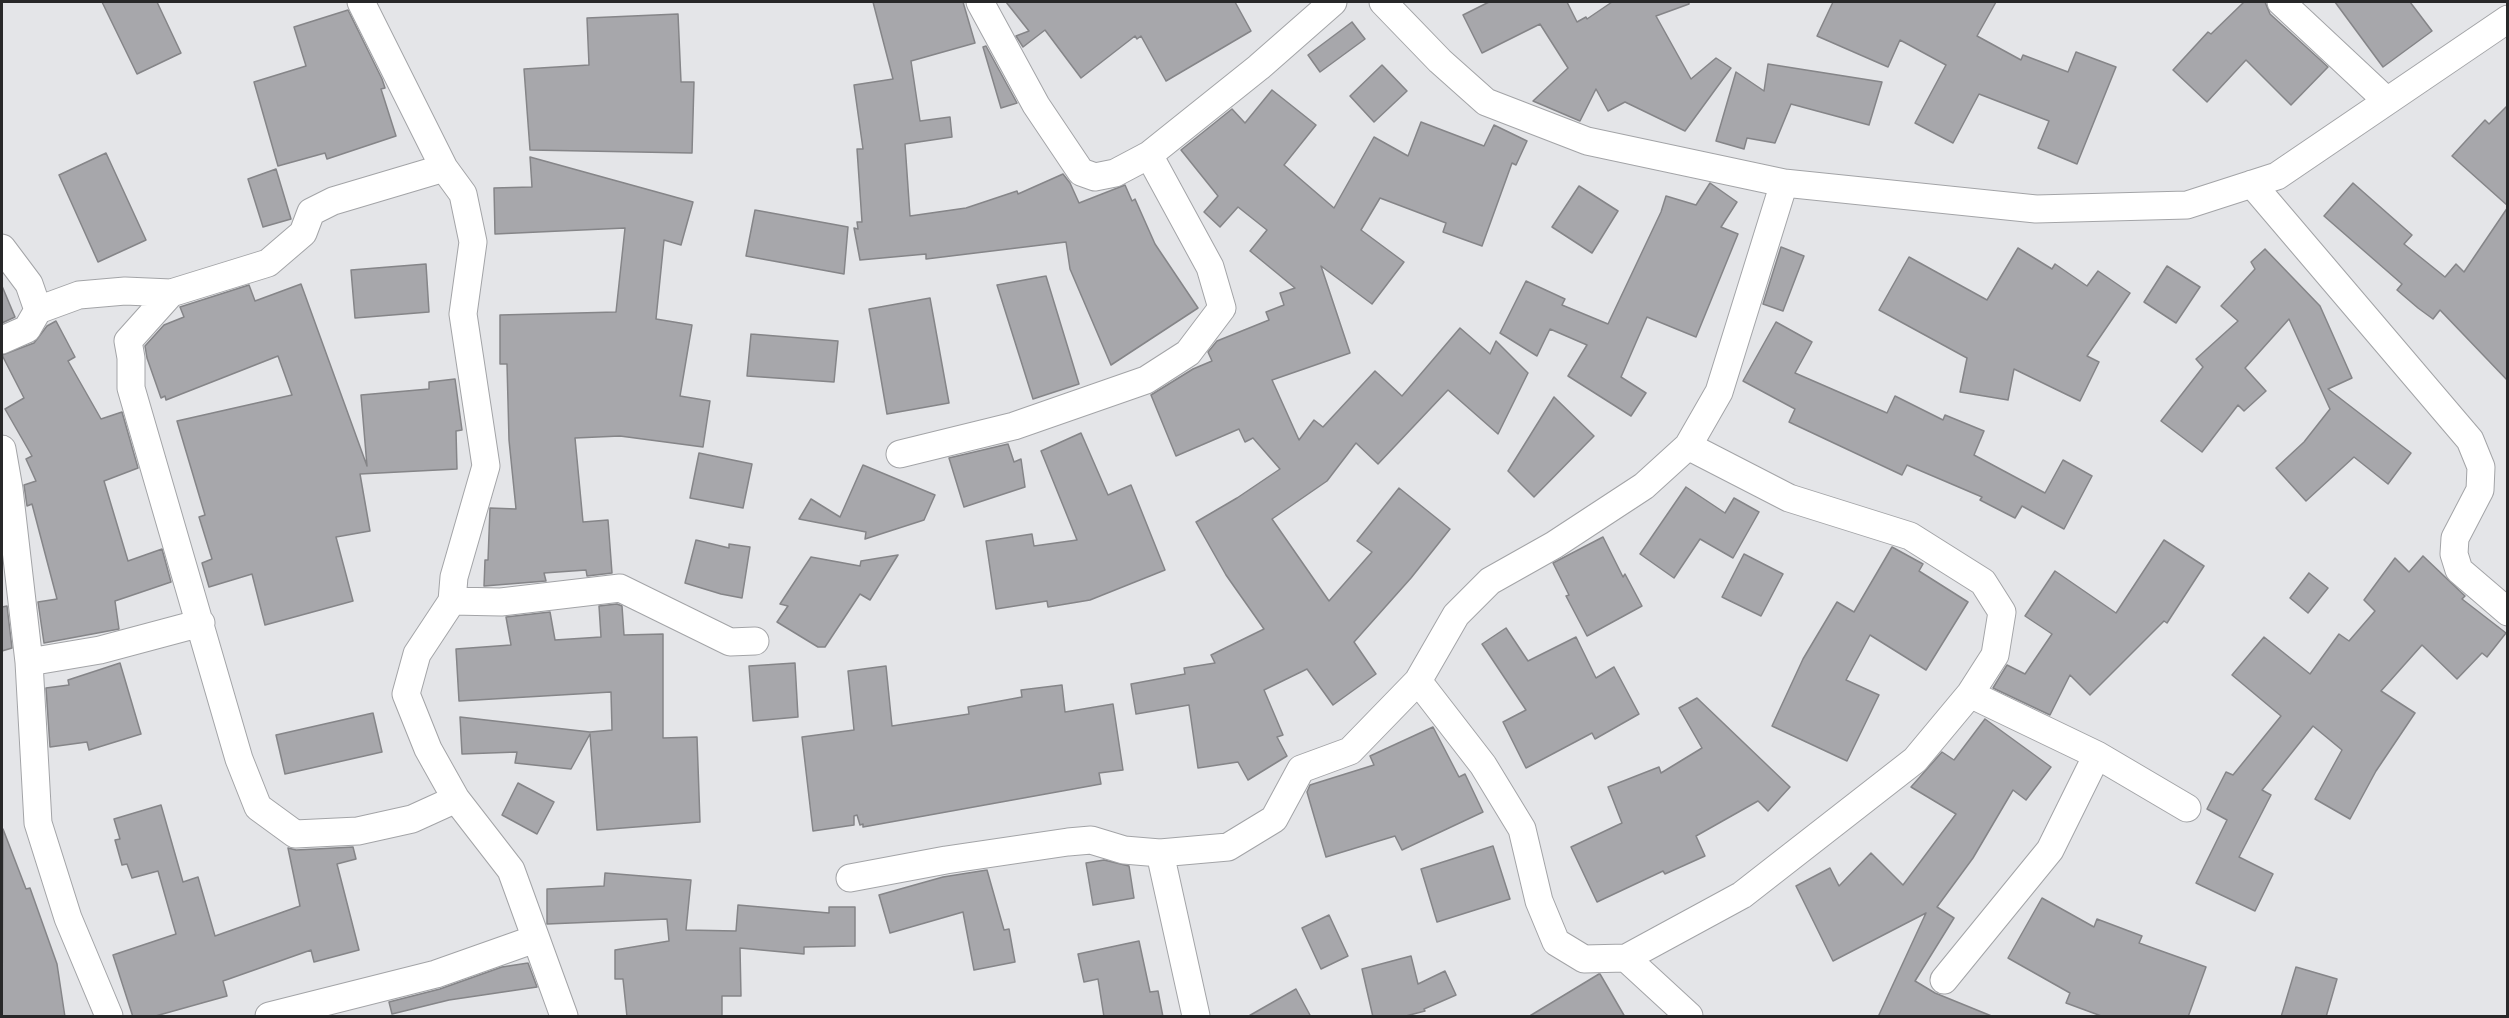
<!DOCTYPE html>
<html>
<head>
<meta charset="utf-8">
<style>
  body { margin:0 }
  #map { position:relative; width:2509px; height:1018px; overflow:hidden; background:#e4e5e8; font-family:"Titillium Web",sans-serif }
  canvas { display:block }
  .frame { position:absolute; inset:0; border:3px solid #282829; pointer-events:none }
</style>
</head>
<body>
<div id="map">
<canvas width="2509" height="1018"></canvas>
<div class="frame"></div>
</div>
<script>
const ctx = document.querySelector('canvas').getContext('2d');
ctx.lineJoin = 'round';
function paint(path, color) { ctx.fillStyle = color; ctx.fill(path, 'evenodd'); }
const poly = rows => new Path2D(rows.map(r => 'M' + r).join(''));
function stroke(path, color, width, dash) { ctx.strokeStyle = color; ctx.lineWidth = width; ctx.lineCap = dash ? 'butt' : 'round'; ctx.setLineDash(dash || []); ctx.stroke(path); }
const building = poly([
  [102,2,157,2,181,53,137,74,102,2],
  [873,2,963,2,975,43,911,61,920,121,950,117,952,137,905,144,910,216,966,208,1017,191,1018,194,1063,174,1070,183,1079,203,1125,185,1132,201,1135,199,1155,244,1198,308,1111,365,1070,269,1066,242,926,259,926,254,860,260,854,228,858,229,857,222,862,222,857,149,863,149,854,85,893,79,873,2],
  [1006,2,1235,2,1251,31,1166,81,1141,36,1137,39,1135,36,1081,78,1045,30,1023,47,1016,36,1029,31,1006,2],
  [1489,2,1567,2,1577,22,1586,17,1587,19,1612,2,1689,2,1689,4,1656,16,1691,79,1716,58,1731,68,1685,131,1625,102,1608,111,1596,89,1580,121,1533,101,1568,68,1540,24,1482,53,1463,15,1489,2],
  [1833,2,1996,2,1977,36,2021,60,2023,55,2068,72,2076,52,2116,67,2077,164,2038,148,2049,121,1979,94,1953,143,1915,123,1946,65,1900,40,1888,67,1817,36,1833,2],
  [2244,2,2265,2,2270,14,2328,67,2291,105,2246,60,2207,102,2173,70,2208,32,2211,34,2244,2],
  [2335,2,2410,2,2432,31,2383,67,2335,2],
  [348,10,382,79,385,88,381,89,396,136,327,159,325,153,278,166,254,82,306,66,294,27,348,10],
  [678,14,681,82,694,82,692,153,530,150,524,69,589,65,587,18,678,14],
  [1352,22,1365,39,1320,72,1308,55,1352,22],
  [986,46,1017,103,1001,108,983,47,986,46],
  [1768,64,1882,82,1869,125,1791,104,1775,143,1747,138,1744,149,1716,141,1736,72,1764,91,1768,64],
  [1382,65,1407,91,1374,122,1350,96,1382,65],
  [1272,90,1316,125,1284,165,1334,208,1374,137,1408,156,1421,122,1484,146,1494,125,1527,141,1516,165,1512,163,1482,246,1443,232,1446,223,1380,198,1361,230,1404,262,1372,304,1321,266,1350,353,1272,380,1299,440,1314,420,1323,427,1375,371,1402,396,1460,328,1490,354,1496,341,1528,373,1498,434,1448,390,1378,464,1356,443,1327,481,1272,519,1329,601,1372,552,1357,541,1399,488,1450,529,1411,578,1354,642,1376,674,1333,705,1307,669,1264,690,1283,735,1277,737,1287,756,1248,780,1238,762,1198,768,1189,705,1136,714,1131,684,1185,674,1184,668,1215,663,1211,655,1264,629,1226,575,1196,522,1237,498,1280,469,1253,438,1245,442,1239,429,1176,456,1151,395,1193,369,1212,361,1208,352,1217,341,1269,320,1266,312,1284,305,1280,293,1295,288,1250,251,1267,230,1238,207,1220,227,1204,212,1218,196,1181,150,1232,109,1245,123,1272,90],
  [2508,105,2508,206,2452,156,2485,120,2489,124,2508,105],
  [106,153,146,240,98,262,59,175,106,153],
  [530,157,693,202,681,245,664,240,656,319,692,325,680,396,710,401,703,447,620,436,575,438,583,522,608,520,612,573,587,576,586,570,544,573,546,581,484,586,485,560,488,560,490,508,516,509,509,440,507,364,500,364,500,315,616,312,625,228,495,234,494,188,532,187,530,157],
  [276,169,291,219,263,227,248,179,276,169],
  [1710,183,1737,202,1721,227,1738,234,1696,337,1647,317,1621,377,1646,393,1631,416,1568,376,1587,345,1550,329,1537,356,1500,333,1526,281,1565,299,1562,305,1608,324,1661,212,1666,196,1696,205,1710,183],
  [2353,183,2412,235,2404,244,2445,277,2456,264,2464,272,2508,207,2508,381,2440,310,2433,319,2418,308,2397,290,2402,284,2324,216,2353,183],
  [1579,186,1618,211,1592,253,1552,227,1579,186],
  [755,210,848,227,844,274,746,256,755,210],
  [1781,247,1804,256,1783,311,1763,304,1781,247],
  [2018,248,2052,269,2055,264,2087,286,2098,271,2130,293,2087,356,2099,362,2080,401,2014,369,2008,400,1960,392,1967,358,1879,310,1909,257,1987,300,2018,248],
  [2265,249,2320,306,2352,378,2328,389,2411,453,2388,484,2354,457,2306,501,2276,468,2304,442,2330,409,2289,319,2245,368,2266,391,2244,411,2238,405,2202,452,2161,421,2203,367,2196,359,2238,321,2221,306,2255,269,2251,262,2265,249],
  [426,264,429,312,355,318,351,270,426,264],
  [2167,266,2200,287,2176,323,2144,302,2167,266],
  [1046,276,1079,384,1033,399,997,285,1046,276],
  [301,284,367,466,361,395,429,389,429,382,455,379,462,430,456,431,457,469,360,474,370,531,336,537,353,601,265,625,252,574,209,587,202,563,212,559,199,517,205,515,177,421,292,395,278,356,166,400,165,396,161,398,147,358,145,346,164,325,184,317,180,307,249,285,255,301,301,284],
  [2,286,15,317,2,323,2,286],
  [930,298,949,403,887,414,869,309,930,298],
  [56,321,75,357,68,361,101,419,122,412,138,468,104,481,128,561,162,549,171,582,115,601,119,629,44,643,38,602,57,599,32,504,27,506,24,485,36,481,26,459,32,456,5,409,24,398,2,355,34,343,47,326,56,321],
  [1776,322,1812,342,1795,373,1887,413,1895,396,1943,420,1945,415,1984,431,1974,455,2045,493,2063,460,2092,476,2064,529,2022,506,2015,518,1980,500,1982,497,1907,465,1902,475,1789,422,1795,409,1743,381,1776,322],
  [751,334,838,341,834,382,747,376,751,334],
  [1554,397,1594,436,1534,497,1508,471,1554,397],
  [1081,433,1108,495,1131,485,1165,570,1090,600,1048,607,1047,601,996,609,986,541,1032,534,1034,546,1077,540,1041,451,1081,433],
  [1008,444,1014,462,1021,459,1025,487,964,507,949,458,1008,444],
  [699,453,752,464,743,508,690,498,699,453],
  [863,465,935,495,924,520,865,539,866,532,799,519,811,499,840,517,863,465],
  [1686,487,1725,513,1734,498,1759,512,1733,558,1700,539,1674,578,1640,554,1686,487],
  [1603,537,1623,577,1625,574,1642,606,1587,636,1566,596,1569,595,1553,563,1603,537],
  [696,540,729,548,729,544,750,547,742,598,721,594,685,583,696,540],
  [2164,540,2204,566,2167,623,2164,621,2090,695,2070,675,2050,715,1993,688,2007,665,2025,674,2052,634,2025,616,2055,571,2116,613,2164,540],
  [1892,547,1923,564,1919,571,1968,602,1926,670,1870,635,1846,680,1879,695,1847,761,1772,726,1803,659,1837,602,1854,612,1892,547],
  [1744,554,1783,574,1761,616,1722,597,1744,554],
  [898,555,870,600,860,594,825,647,818,647,777,622,788,606,780,604,811,557,860,566,861,561,898,555],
  [2423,556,2465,596,2462,599,2506,633,2487,657,2482,653,2457,679,2422,645,2381,691,2415,713,2376,771,2350,819,2315,799,2342,750,2313,726,2262,790,2271,795,2239,857,2273,874,2255,911,2196,883,2227,820,2207,809,2226,772,2233,775,2281,716,2232,675,2264,637,2310,674,2339,634,2349,641,2375,611,2364,600,2395,558,2409,572,2423,556],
  [2309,573,2328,588,2308,613,2290,598,2309,573],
  [617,604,622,606,624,635,663,634,663,738,697,737,700,822,597,830,590,734,571,769,515,763,517,752,462,754,460,717,590,732,612,730,611,692,459,701,456,649,511,645,506,617,550,612,555,640,601,637,599,606,617,604],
  [7,606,12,648,2,651,2,607,7,606],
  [1506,628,1528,661,1576,637,1596,678,1614,667,1639,714,1595,739,1592,733,1526,768,1503,722,1526,710,1482,644,1506,628],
  [120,663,141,734,89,750,87,742,50,747,46,688,69,685,68,680,120,663],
  [795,663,798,717,753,721,749,666,795,663],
  [886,666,892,726,969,714,968,707,1022,697,1021,690,1062,685,1065,712,1113,704,1123,770,1099,773,1101,784,863,827,863,824,860,825,857,815,854,816,854,825,813,831,802,737,854,730,848,671,886,666],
  [1697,698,1790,787,1768,811,1758,801,1696,836,1705,856,1665,874,1663,871,1597,902,1571,847,1622,823,1608,787,1659,767,1661,773,1702,748,1679,708,1697,698],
  [373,713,382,752,285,774,276,735,373,713],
  [1985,719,2051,767,2026,800,2013,790,1973,858,1937,907,1954,918,1915,981,1935,993,1994,1017,1878,1017,1926,913,1833,961,1796,886,1830,868,1839,886,1871,853,1903,885,1956,814,1911,787,1942,752,1954,760,1985,719],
  [1433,727,1459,777,1465,774,1483,812,1402,850,1395,836,1326,857,1307,792,1310,785,1374,765,1370,756,1433,727],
  [518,783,554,802,537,834,502,815,518,783],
  [161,805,183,882,198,877,215,936,300,906,288,848,296,850,353,847,356,859,337,864,359,950,314,962,311,950,223,981,227,996,152,1017,133,1017,113,955,176,934,158,871,132,878,127,864,122,865,115,840,120,839,114,819,161,805],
  [3,829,26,889,30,888,57,964,65,1017,2,1017,3,829],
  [1493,846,1510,899,1437,922,1421,869,1493,846],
  [1104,860,1129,866,1134,898,1093,905,1086,863,1104,860],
  [987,870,1004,930,1009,929,1015,962,974,970,963,912,890,933,879,895,943,877,987,870],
  [605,873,691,880,686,930,736,931,738,905,829,913,829,907,855,907,855,946,804,947,804,954,740,948,741,996,722,996,722,1017,627,1017,623,979,615,979,615,950,669,941,667,919,547,924,547,889,604,886,605,873],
  [2042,898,2094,927,2097,919,2142,936,2139,943,2206,967,2188,1017,2104,1017,2066,1003,2070,993,2008,958,2042,898],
  [1329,915,1348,956,1321,969,1302,928,1329,915],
  [1139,941,1150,992,1158,991,1163,1017,1104,1017,1098,979,1084,982,1078,954,1139,941],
  [1411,956,1418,984,1445,971,1456,995,1424,1009,1425,1011,1402,1017,1373,1017,1362,969,1411,956],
  [528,963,537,987,449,1000,392,1014,389,1002,440,989,502,967,528,963],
  [2296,967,2337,979,2326,1017,2281,1017,2296,967],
  [1600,974,1625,1017,1528,1017,1599,974,1600,974],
  [1296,989,1311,1017,1247,1017,1296,989]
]);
paint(building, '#a7a7ab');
stroke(building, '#858588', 1.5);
const street = poly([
  [361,2,444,168,463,194,473,242,463,314,486,466,454,577,452,601,417,654,406,694,428,749,456,799,511,870,564,1016],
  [980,2,1036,105,1081,172,1095,177,1115,173,1149,155,1259,67,1333,2],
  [1383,2,1440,61,1486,102,1587,141,1784,183,2036,209,2187,205,2277,176,2508,19],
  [2281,2,2387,101],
  [2252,184,2470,440,2481,467,2480,490,2455,538,2454,554,2459,570,2508,612],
  [2,248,29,284,38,310],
  [171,293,128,341,131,358,131,388,239,759,258,807,295,834,358,831,412,819,456,799],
  [2,340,27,329,38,310,79,295,125,291,171,293,268,263,303,233,311,212,333,201,444,168],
  [2,449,9,489,29,662,38,823,68,918,109,1016],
  [900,454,1014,426,1146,380,1188,353,1222,308,1210,267,1149,155],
  [452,601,501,602,620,588,730,642,755,641],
  [29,662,100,650,201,623],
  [1418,681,1483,765,1522,829,1539,901,1556,942,1584,959,1626,958,1742,895,1915,760,1970,694,1995,655,2002,612,1983,582,1910,536,1789,498,1688,446],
  [1970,694,2097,755,2187,808],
  [1160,853,1196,1016],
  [850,878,946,860,1068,842,1091,840,1124,850,1160,853,1228,847,1274,819,1301,769,1350,751,1418,681,1456,615,1490,581,1554,545,1644,486,1688,446,1719,392,1784,183],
  [1626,958,1689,1016],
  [1944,980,2050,850,2097,755],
  [269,1016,436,974,535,939]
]);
stroke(street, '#a3a4a7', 29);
stroke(street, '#fff', 27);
</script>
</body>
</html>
